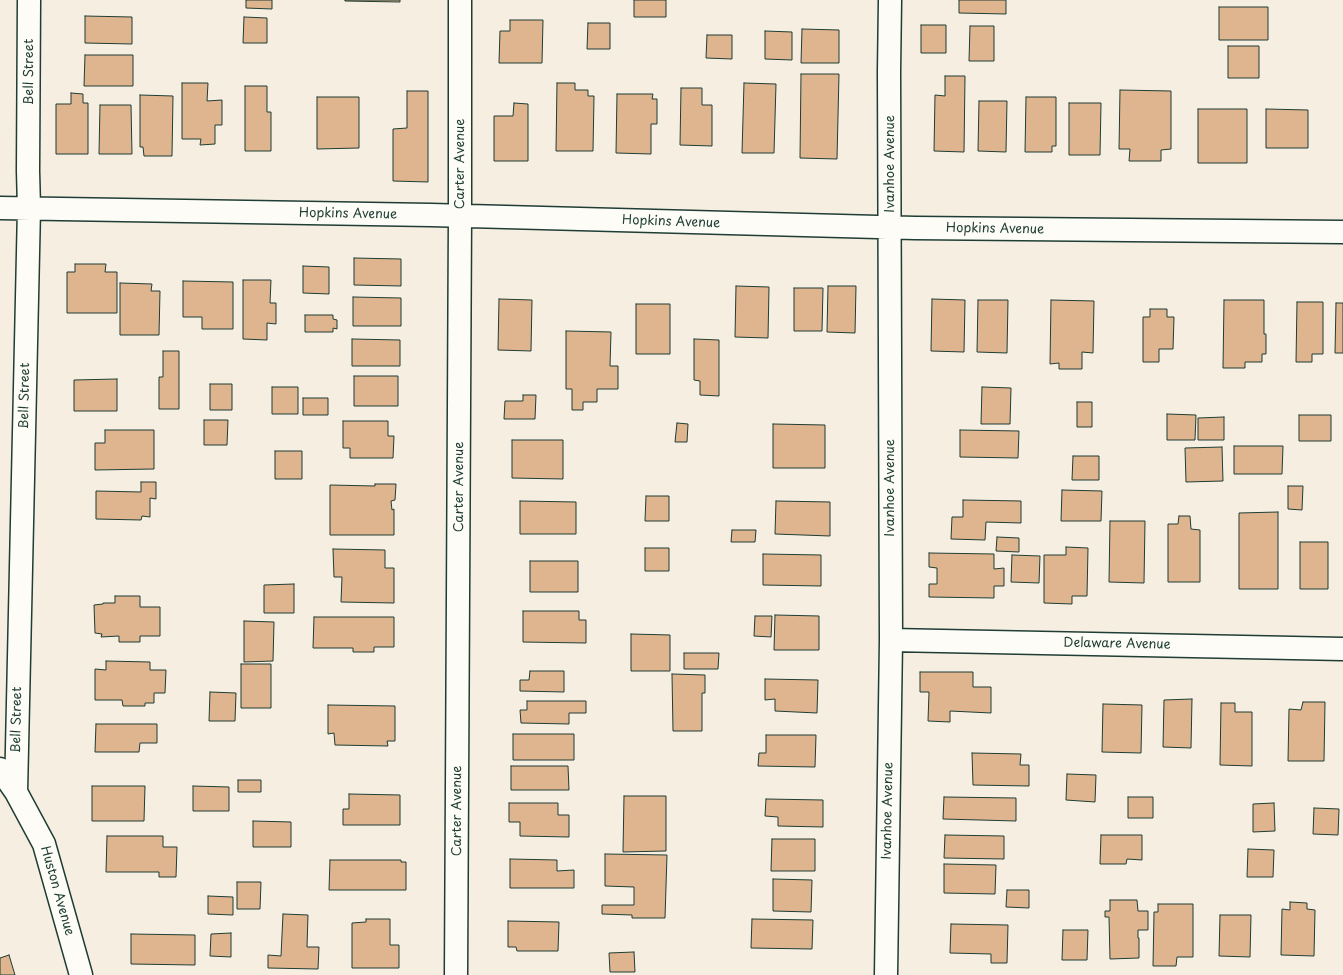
<!DOCTYPE html>
<html>
<head>
<meta charset="utf-8">
<style>
  body { margin:0 }
  canvas { display:block; background:#f7eee2 }
</style>
</head>
<body>
<canvas width="1343" height="975"></canvas>
<script>
const ctx = document.querySelector('canvas').getContext('2d');
ctx.lineJoin = 'round';
function paint(path, color) { ctx.fillStyle = color; ctx.fill(path, 'evenodd'); }
const poly = rows => new Path2D(rows.map(r => 'M' + r).join(''));
function stroke(path, color, width, dash) { ctx.strokeStyle = color; ctx.lineWidth = width; ctx.lineCap = dash ? 'butt' : 'round'; ctx.setLineDash(dash || []); ctx.stroke(path); }
function label(font, color, halo, rows, align = 'center') {
  ctx.font = font + ' "Playpen Sans",sans-serif'; ctx.lineWidth = 4; ctx.setLineDash([]); ctx.textBaseline = 'middle'; ctx.strokeStyle = halo; ctx.fillStyle = color; for (const [text, x, y, turn = 0] of rows) {
    ctx.save(); ctx.translate(x, y); ctx.rotate((+turn || 0) * Math.PI / 180); ctx.textAlign = isNaN(turn) ? turn : align; if (halo) ctx.strokeText(text, 0, 0); ctx.fillText(text, 0, 0); ctx.restore();
  }
}
const building = poly([
  [246,0,272,0,272,9,246,8,246,0],
  [345,0,400,0,400,2,345,1,345,0],
  [634,0,666,0,666,17,634,17,634,0],
  [959,0,1006,0,1006,14,959,13,959,0],
  [1219,7,1268,7,1268,40,1219,40,1219,7],
  [85,16,132,17,132,44,85,43,85,16],
  [244,17,267,18,267,43,243,43,244,17],
  [510,20,543,20,542,63,499,63,500,31,510,31,510,20],
  [588,23,610,23,610,49,587,49,588,23],
  [921,25,946,25,946,53,921,53,921,25],
  [970,26,994,26,994,61,969,61,970,26],
  [802,29,839,30,839,63,801,63,802,29],
  [765,31,792,32,792,60,765,59,765,31],
  [707,35,732,35,732,59,706,58,707,35],
  [1228,46,1259,46,1259,78,1228,78,1228,46],
  [85,55,133,55,133,86,84,86,85,55],
  [801,74,839,74,837,159,800,158,801,74],
  [945,76,965,76,964,152,934,151,935,95,945,96,945,76],
  [182,83,208,83,207,101,222,100,222,125,215,125,215,144,200,145,201,139,182,139,182,83],
  [557,83,575,83,575,90,588,90,588,96,594,96,593,151,556,151,557,83],
  [744,83,776,84,774,153,742,153,744,83],
  [245,86,267,86,267,112,271,112,271,151,245,151,245,86],
  [681,88,702,88,702,105,712,105,712,146,680,145,681,88],
  [1120,90,1171,91,1171,149,1161,150,1161,161,1129,161,1130,149,1119,149,1120,90],
  [407,91,428,91,428,182,393,181,393,129,407,128,407,91],
  [71,93,83,94,83,103,88,103,88,154,56,154,56,104,71,104,71,93],
  [617,94,653,94,652,99,657,99,657,124,651,124,651,154,616,153,617,94],
  [140,95,173,96,172,156,144,156,143,147,140,147,140,95],
  [317,97,359,97,359,148,317,149,317,97],
  [1026,97,1056,97,1056,146,1052,146,1052,152,1025,152,1026,97],
  [979,101,1007,101,1006,152,978,151,979,101],
  [514,103,528,104,528,161,494,161,494,116,513,116,514,103],
  [1069,103,1101,103,1100,155,1069,155,1069,103],
  [100,105,131,105,132,154,99,154,100,105],
  [1198,109,1247,109,1247,163,1198,163,1198,109],
  [1266,109,1308,110,1308,148,1266,148,1266,109],
  [354,258,401,259,401,286,354,285,354,258],
  [75,264,106,264,105,272,117,272,117,313,67,313,67,272,75,272,75,264],
  [303,266,329,267,329,294,303,293,303,266],
  [243,280,271,280,270,303,276,303,276,324,267,323,267,340,243,339,243,280],
  [183,281,233,282,233,329,202,329,202,317,183,317,183,281],
  [120,283,152,284,151,291,160,291,159,335,120,335,120,283],
  [736,286,769,287,768,338,735,337,736,286],
  [828,286,856,286,855,333,827,332,828,286],
  [794,288,823,288,822,331,794,331,794,288],
  [353,297,401,298,401,326,353,326,353,297],
  [499,299,532,300,531,351,498,350,499,299],
  [932,299,965,300,964,352,931,351,932,299],
  [978,300,1008,300,1007,353,977,352,978,300],
  [1051,300,1094,301,1093,353,1082,352,1082,369,1059,369,1059,363,1050,364,1051,300],
  [1224,300,1264,300,1264,334,1266,334,1266,354,1262,354,1262,362,1245,362,1245,368,1223,368,1224,300],
  [1297,302,1323,302,1323,354,1312,354,1312,362,1296,362,1297,302],
  [1336,303,1343,303,1343,353,1335,353,1336,303],
  [636,304,670,304,670,354,636,354,636,304],
  [1150,309,1167,309,1167,317,1174,317,1173,349,1159,349,1159,362,1143,362,1143,317,1150,317,1150,309],
  [305,315,333,315,333,319,337,320,337,329,333,328,333,332,305,332,305,315],
  [566,331,611,332,610,366,618,366,618,389,597,389,597,402,583,402,583,410,572,410,572,389,566,389,566,331],
  [352,339,400,340,400,366,352,366,352,339],
  [694,339,719,340,719,396,700,395,700,381,694,380,694,339],
  [163,351,179,351,179,409,159,409,159,377,163,377,163,351],
  [354,376,398,376,398,406,354,406,354,376],
  [117,379,117,411,74,411,74,380,117,379],
  [210,384,232,384,232,410,210,410,210,384],
  [272,387,298,387,298,414,272,414,272,387],
  [982,387,1011,388,1010,424,981,424,982,387],
  [523,395,536,395,535,419,504,419,505,401,523,401,523,395],
  [303,398,328,398,328,415,303,415,303,398],
  [1077,402,1092,402,1092,427,1077,427,1077,402],
  [1167,414,1196,415,1195,440,1167,440,1167,414],
  [1299,415,1331,415,1331,441,1299,441,1299,415],
  [1224,417,1224,440,1198,440,1198,418,1224,417],
  [204,420,228,420,227,445,204,445,204,420],
  [343,421,388,421,388,436,394,436,393,458,350,458,350,448,343,448,343,421],
  [677,423,688,424,687,442,675,442,677,423],
  [773,424,825,425,825,468,773,468,773,424],
  [105,430,154,430,154,469,95,470,95,443,105,443,105,430],
  [960,430,1019,431,1018,458,960,457,960,430],
  [512,440,563,440,563,479,512,478,512,440],
  [1234,446,1283,446,1282,474,1234,474,1234,446],
  [1222,447,1223,481,1186,482,1185,448,1222,447],
  [275,451,302,451,302,479,275,479,275,451],
  [1073,456,1099,456,1099,480,1072,480,1073,456],
  [141,482,156,482,156,499,150,498,150,517,142,516,141,520,96,519,96,491,141,492,141,482],
  [375,484,396,484,395,500,391,501,392,510,394,509,394,535,330,535,330,485,375,486,375,484],
  [1288,486,1303,486,1302,510,1288,509,1288,486],
  [1062,490,1102,491,1101,521,1061,521,1062,490],
  [646,496,669,496,669,521,645,521,646,496],
  [963,500,1021,501,1021,523,986,522,985,540,951,539,952,517,963,517,963,500],
  [520,501,576,502,576,534,520,534,520,501],
  [776,501,830,502,830,536,775,534,776,501],
  [1278,512,1278,589,1239,589,1239,513,1278,512],
  [1179,516,1190,516,1191,529,1200,530,1200,582,1168,582,1168,524,1178,524,1179,516],
  [1110,521,1145,521,1144,583,1109,582,1110,521],
  [732,530,756,530,755,542,731,542,732,530],
  [997,537,1019,538,1019,552,996,551,997,537],
  [1300,542,1328,542,1328,589,1300,589,1300,542],
  [1066,547,1088,548,1087,596,1072,596,1072,604,1044,603,1044,555,1066,555,1066,547],
  [645,548,669,548,669,571,645,571,645,548],
  [333,549,385,550,385,568,394,568,394,603,341,602,342,577,334,577,333,549],
  [929,553,994,554,994,569,1004,568,1004,586,994,586,994,598,929,597,929,584,937,584,937,568,929,567,929,553],
  [763,554,821,555,821,586,763,585,763,554],
  [1012,555,1040,556,1039,583,1011,582,1012,555],
  [530,561,578,561,578,592,530,592,530,561],
  [294,584,294,613,264,613,264,585,294,584],
  [115,596,140,596,140,607,160,607,160,636,140,636,140,642,119,642,119,636,101,637,102,634,95,633,94,605,103,604,103,603,115,603,115,596],
  [523,611,579,611,579,620,586,620,586,643,523,642,523,611],
  [775,615,819,616,819,650,774,650,775,615],
  [755,616,772,616,771,637,754,636,755,616],
  [314,617,394,617,394,647,374,647,374,652,353,652,353,648,313,648,314,617],
  [244,621,274,622,273,661,244,662,244,621],
  [631,634,670,635,670,671,631,671,631,634],
  [684,653,719,653,718,669,684,669,684,653],
  [106,661,150,662,150,670,166,670,165,693,154,693,154,703,145,703,145,706,123,706,122,700,95,700,95,669,106,670,106,661],
  [241,664,271,664,271,708,241,708,241,664],
  [530,671,564,671,564,692,520,691,520,680,529,680,530,671],
  [920,672,973,672,973,687,991,687,991,713,950,711,950,722,928,721,929,692,920,692,920,672],
  [672,674,705,675,705,693,702,693,702,731,673,731,672,674],
  [765,679,818,680,817,713,775,711,775,699,765,700,765,679],
  [210,692,236,693,235,721,209,721,210,692],
  [1192,699,1191,748,1163,747,1164,700,1192,699],
  [527,701,586,701,586,713,569,713,569,724,521,723,520,710,527,710,527,701],
  [1303,702,1325,702,1324,761,1288,761,1289,709,1301,710,1303,702],
  [1221,703,1235,703,1235,712,1252,712,1252,766,1220,765,1221,703],
  [1103,704,1142,705,1141,753,1102,752,1103,704],
  [328,705,395,706,395,741,387,741,388,746,335,745,334,733,328,734,328,705],
  [96,724,157,724,157,743,140,743,139,752,95,752,96,724],
  [513,734,574,734,574,760,513,760,513,734],
  [766,735,816,735,815,767,758,766,759,753,766,753,766,735],
  [972,753,1021,754,1020,765,1029,765,1029,786,973,785,972,753],
  [511,766,568,766,569,790,511,790,511,766],
  [1067,774,1096,775,1095,802,1066,800,1067,774],
  [238,780,261,780,261,792,238,792,238,780],
  [92,786,145,786,144,821,92,821,92,786],
  [193,786,229,787,229,811,193,811,193,786],
  [349,794,400,795,400,825,343,825,343,809,349,809,349,794],
  [624,796,666,796,666,851,623,852,624,796],
  [944,797,1016,798,1016,821,943,819,944,797],
  [1128,797,1153,797,1153,818,1128,818,1128,797],
  [766,799,823,800,823,827,778,826,778,817,765,816,766,799],
  [509,803,558,803,558,815,569,815,569,837,520,836,520,822,509,822,509,803],
  [1274,803,1275,831,1253,832,1253,804,1274,803],
  [1314,808,1339,809,1338,835,1313,834,1314,808],
  [253,821,291,822,291,847,253,847,253,821],
  [945,835,1004,836,1004,859,944,858,945,835],
  [1101,835,1142,835,1142,860,1127,859,1126,864,1100,864,1101,835],
  [107,836,163,836,163,847,177,847,176,877,159,877,159,872,106,872,107,836],
  [772,839,815,839,815,871,771,871,772,839],
  [1248,849,1274,850,1273,877,1247,877,1248,849],
  [605,854,667,855,665,918,632,918,632,915,602,914,602,905,634,905,634,887,605,886,605,854],
  [510,859,557,860,557,871,574,870,574,888,510,888,510,859],
  [330,860,401,860,401,862,406,862,406,890,329,890,330,860],
  [944,864,996,865,995,894,944,893,944,864],
  [773,879,812,880,811,912,773,911,773,879],
  [237,882,261,882,260,909,237,909,237,882],
  [1007,890,1029,890,1029,908,1006,907,1007,890],
  [208,896,233,897,233,915,208,914,208,896],
  [1110,900,1137,900,1138,911,1148,911,1148,930,1138,930,1138,938,1139,938,1139,958,1110,959,1109,917,1105,917,1105,911,1110,911,1110,900],
  [1290,902,1307,903,1307,909,1315,910,1314,956,1281,955,1282,909,1290,910,1290,902],
  [1158,904,1193,904,1193,957,1177,957,1176,966,1153,966,1154,912,1158,912,1158,904],
  [283,914,308,915,307,947,319,947,318,969,268,968,268,955,281,956,283,914],
  [1220,915,1251,915,1250,957,1219,956,1220,915],
  [366,919,390,919,390,945,399,945,399,968,352,968,352,923,366,922,366,919],
  [752,919,813,920,812,949,751,948,752,919],
  [508,921,559,922,558,951,517,951,516,947,508,947,508,921],
  [951,924,1008,925,1007,963,991,963,991,954,950,953,951,924],
  [1063,930,1088,930,1087,960,1062,960,1063,930],
  [231,933,231,957,210,956,211,934,231,933],
  [131,934,195,935,195,965,131,964,131,934],
  [634,952,635,972,610,972,609,953,634,952],
  [9,955,15,975,0,975,0,958,9,955]
]);
paint(building, '#dfb58f');
stroke(building, '#1f3d34', 1);
const minor = poly([
  [0,208,431,215,915,228,1343,232],
  [891,640,1343,649],
  [0,769,16,792,44,844,81,975],
  [16,792,29,208,28,171,29,0],
  [456,975,460,216,460,0],
  [886,975,891,640,889,72,890,0]
]);
stroke(minor, '#1f3d34', 25);
stroke(minor, '#fdfcf7', 22);
label('13px', '#1f3d34', '#fdfcf7', [
  ["Bell Street",29,72,-90],
  ["Carter Avenue",460,164,-90],
  ["Ivanhoe Avenue",890,164,-90],
  ["Hopkins Avenue",348,214,1],
  ["Hopkins Avenue",671,222,2],
  ["Hopkins Avenue",995,229,1],
  ["Bell Street",25,396,-89],
  ["Carter Avenue",459,487,-90],
  ["Ivanhoe Avenue",890,488,-90],
  ["Delaware Avenue",1117,644,1],
  ["Bell Street",17,720,-89],
  ["Carter Avenue",457,811,-90],
  ["Ivanhoe Avenue",888,811,-89],
  ["Huston Avenue",57,891,74]
]);
</script>
</body>
</html>
